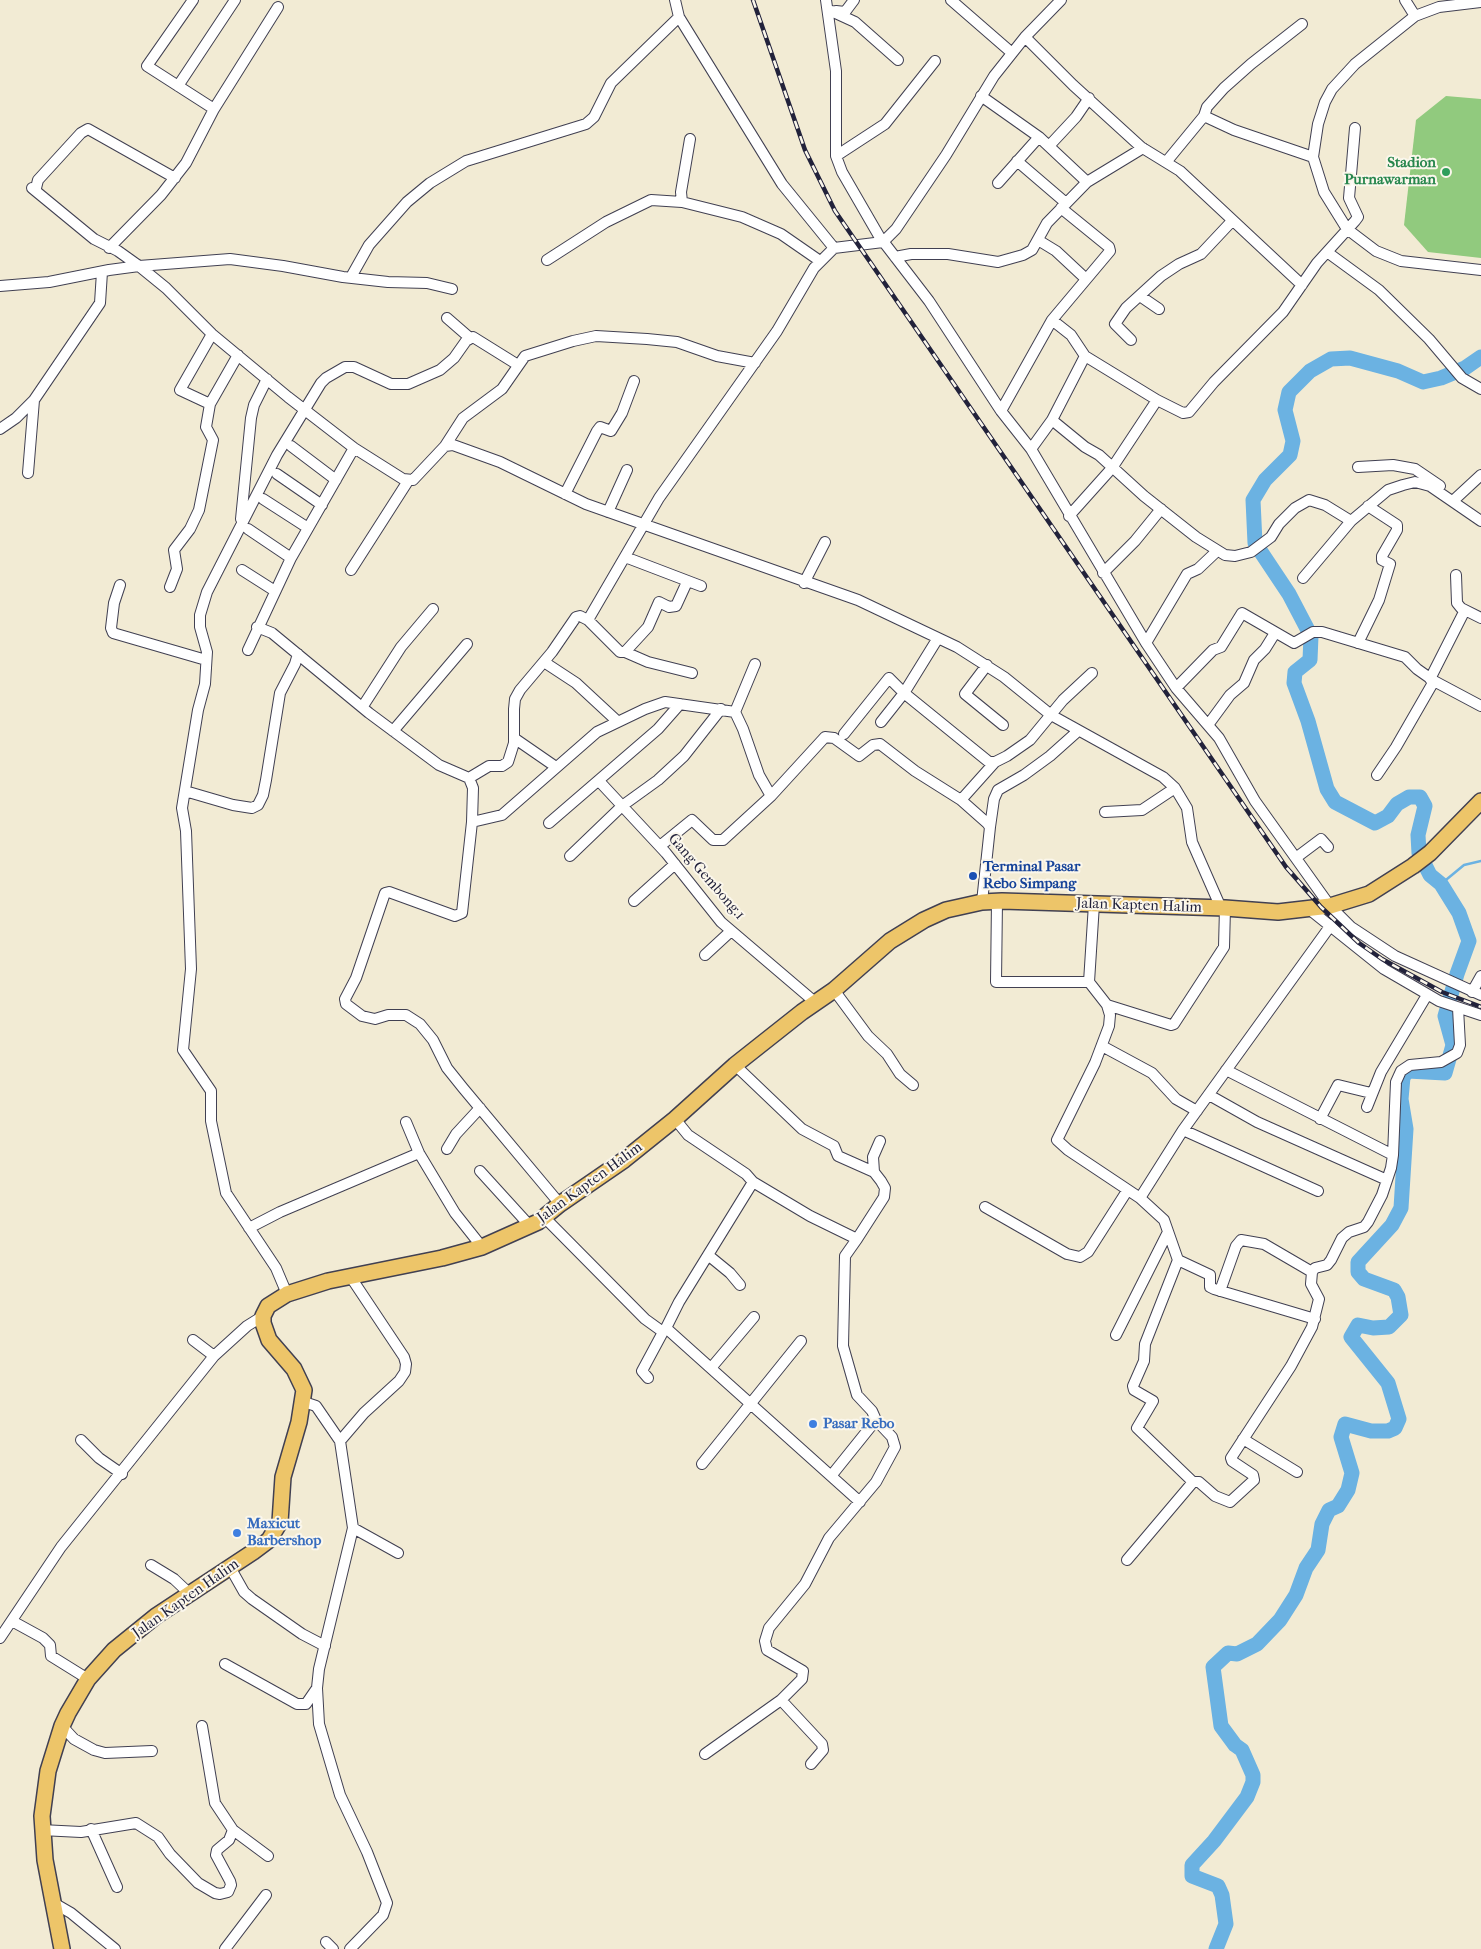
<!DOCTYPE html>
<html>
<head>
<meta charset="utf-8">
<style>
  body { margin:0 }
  canvas { display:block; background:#f2ebd4 }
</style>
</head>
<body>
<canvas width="1481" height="1949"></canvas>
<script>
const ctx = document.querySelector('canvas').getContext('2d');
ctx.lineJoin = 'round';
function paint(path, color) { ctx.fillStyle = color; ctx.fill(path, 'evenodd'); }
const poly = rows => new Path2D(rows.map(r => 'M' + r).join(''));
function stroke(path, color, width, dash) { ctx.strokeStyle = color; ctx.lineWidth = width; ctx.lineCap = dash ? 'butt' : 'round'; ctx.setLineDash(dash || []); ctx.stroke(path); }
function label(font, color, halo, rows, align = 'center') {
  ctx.font = font + ' "IM FELL French Canon",serif'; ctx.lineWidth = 4; ctx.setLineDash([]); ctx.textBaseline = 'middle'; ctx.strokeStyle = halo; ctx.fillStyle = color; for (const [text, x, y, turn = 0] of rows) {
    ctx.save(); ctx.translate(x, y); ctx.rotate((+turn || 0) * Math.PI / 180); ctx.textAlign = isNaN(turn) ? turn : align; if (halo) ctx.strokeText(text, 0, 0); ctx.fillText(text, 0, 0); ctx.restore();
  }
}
paint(poly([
  [1446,96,1481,99,1481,258,1428,252,1404,225,1416,120]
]), '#91ca7e');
stroke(poly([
  [1441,884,1464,865,1481,861]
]), '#6bb2e2', 2.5);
stroke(poly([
  [1216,1949,1226,1924,1222,1895,1218,1886,1192,1876,1192,1865,1214,1841,1247,1797,1253,1782,1253,1775,1242,1750,1235,1745,1221,1726,1213,1667,1228,1653,1237,1654,1257,1644,1280,1620,1296,1595,1306,1568,1318,1550,1322,1524,1329,1510,1338,1506,1348,1490,1352,1473,1341,1437,1345,1424,1371,1431,1388,1431,1395,1428,1399,1419,1388,1383,1351,1337,1358,1325,1373,1328,1389,1327,1401,1315,1398,1297,1394,1290,1364,1279,1358,1272,1358,1262,1392,1225,1401,1208,1406,1129,1401,1099,1403,1077,1408,1071,1445,1073,1453,1045,1445,1016,1457,974,1469,941,1459,913,1441,884,1430,875,1419,853,1418,835,1425,806,1420,797,1409,797,1397,804,1388,816,1375,823,1335,802,1327,789,1308,721,1294,683,1295,672,1310,660,1311,636,1289,594,1255,543,1253,500,1265,480,1290,455,1293,441,1285,410,1289,392,1310,371,1331,359,1350,358,1398,371,1423,382,1441,378,1465,368,1481,357]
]), '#6bb2e2', 15);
const street = poly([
  [193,0,147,66,214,109],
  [675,0,679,17,782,184,834,248,883,242,896,229,946,155,994,76,1025,37,1061,0],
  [826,0,836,71,836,156,842,172,879,236,929,301,1001,411,1031,449,1146,643,1176,688,1219,738,1255,801,1330,906,1351,927,1395,956,1481,995],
  [951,0,1012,53],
  [1405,0,1415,16],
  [1481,2,1439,7,1415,16,1355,64,1332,89,1325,102,1318,124,1313,157,1324,192,1347,229,1376,251,1401,261,1481,270],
  [829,10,855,22,898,60],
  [836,11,845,12,854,0],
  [1025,37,1073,85,1141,147,1180,171,1302,285],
  [178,86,235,0],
  [981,96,1039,137,1087,182],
  [1204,116,1234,130,1313,157],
  [1049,146,1076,117,1089,98],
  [836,156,885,124,935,61],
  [1017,161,1066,203],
  [1167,161,1204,116,1207,107,1224,88,1251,64,1302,24],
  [175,178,88,129,81,133,38,180,36,188,32,188,94,239,118,251,139,266,230,259,283,266,343,277,388,282,427,283,452,289],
  [998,183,1039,137],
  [682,202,681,192,690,139],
  [1038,240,1056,251,1086,279],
  [109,248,161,195,186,163,214,109,278,7],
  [1327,252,1379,290,1429,339,1462,378,1481,389],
  [895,257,911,254,948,254,998,262,1023,255,1032,250,1047,223,1087,182,1143,148],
  [547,260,606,222,651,200,682,202,742,217,781,234,820,261],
  [351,277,369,245,407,202,430,183,466,161,586,124,594,117,611,83,679,17],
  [0,286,49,282,109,270,139,266,166,288,212,334,288,397,354,448,403,479,413,480,445,446,453,445,500,462,586,504,858,600,957,647,1004,677,1051,715,1163,777,1175,788,1187,808,1192,842,1221,908],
  [1140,296,1159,309],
  [447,318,470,338],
  [1052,320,1071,335,1085,356,1157,400,1183,413,1189,412,1214,382,1283,312,1317,263,1355,221,1358,217,1349,198,1355,128],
  [1131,340,1115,324,1126,308,1161,276,1179,264,1201,254,1232,221],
  [210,404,180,390,212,334],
  [1001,411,1052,320,1110,251,1109,247,1061,208],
  [1052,420,1085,447,1099,455,1144,496,1196,537,1225,555,1235,556,1251,552,1271,537,1279,524,1295,508,1309,500,1325,505,1351,521],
  [0,429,16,418,34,400],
  [291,446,336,480],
  [445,446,463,418,502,389,525,356,573,341,596,336,647,339,677,342,717,356,755,363],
  [1031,449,1052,420,1085,356],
  [1358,467,1393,465,1415,469,1440,486],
  [28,473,34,400,100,303,102,272],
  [277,474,322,505],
  [565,494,597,431,600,427,611,431,622,413,634,381],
  [263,499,308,528],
  [1454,500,1481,475],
  [608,512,627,470],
  [1069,516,1112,468,1157,400],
  [241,519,251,418,254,405,267,379],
  [248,529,291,558],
  [625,557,701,586],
  [242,570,275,591],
  [351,570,408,481],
  [1103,573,1135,541,1161,509],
  [1456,575,1457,603,1461,608,1481,618],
  [1303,578,1351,521,1388,490,1403,485,1415,482,1430,486,1481,521],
  [804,583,825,542],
  [120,585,114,603,111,628,113,633,206,660],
  [170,587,177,569,174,550,190,529,199,510,213,440,206,427,210,404,238,355],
  [588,620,620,652,625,652,648,627,659,602,669,607,676,606,687,582],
  [257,627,272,633,369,713,439,765,469,778,473,788,472,822,502,815,597,732,645,709,665,702,735,712,743,729,759,775,771,796],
  [938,638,904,693,989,762,995,762,1007,756,1030,740,1063,700,1092,673],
  [1146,643,1187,574,1198,569,1217,551],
  [1358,643,1379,600,1390,564,1382,560,1382,556,1397,530,1397,525,1368,506],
  [248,650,291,558,354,448],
  [625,652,648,662,692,673],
  [544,662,576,683,617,721],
  [987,665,965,694,1003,725],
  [1430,679,1465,610],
  [1176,688,1213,650,1221,647,1242,613,1294,643,1313,632,1322,632,1405,657,1417,669,1434,681,1481,706],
  [363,706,401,647,433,609],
  [735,712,755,664],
  [1208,725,1230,695,1244,683,1254,660,1265,649,1275,633],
  [393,731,467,644],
  [844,734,889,678,904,693,881,722],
  [514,738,556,767],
  [1377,775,1396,747,1434,681],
  [469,778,489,766,502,766,508,762,514,743,514,709,515,699,520,690,552,652,576,617,580,616,588,620,659,498,777,331,814,268,834,248],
  [599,781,666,853,721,922,816,1003],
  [185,791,233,805,252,808,258,805,263,795,266,780,280,693,295,664,298,654],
  [961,800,995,762],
  [1105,812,1142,810,1175,788],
  [472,822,462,913,455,916,389,892,385,893,356,978,345,999,346,1004,362,1016,375,1019,388,1015,406,1015,420,1024,433,1040,447,1068,463,1088,560,1204],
  [549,823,658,729,680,704],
  [990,827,994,799,998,790,1024,775,1050,756,1078,731],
  [660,846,692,820,713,840,723,840,771,796,825,737,834,738,859,756,873,745,880,744,915,771,961,800,987,823,990,827,982,902],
  [570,856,622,806,658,780,684,756,721,709],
  [1297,857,1321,839,1328,847],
  [634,901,675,864],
  [997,901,996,982,1089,982],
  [1094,904,1089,982,1107,1005,1110,1015,1109,1026,1095,1063,1057,1140,1068,1150,1140,1198],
  [1309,909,1384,969,1439,1001,1481,1015],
  [705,955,731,931],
  [834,990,868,1036,887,1054,900,1074,913,1085],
  [1472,992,1481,976],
  [1107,1005,1171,1025,1174,1024,1224,947,1225,908],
  [1102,1046,1152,1073,1176,1099,1197,1111],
  [735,1065,802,1129,834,1146,838,1156,874,1172,881,1181,885,1188,884,1197,857,1239],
  [1209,1095,1257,1122,1387,1180],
  [1367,1107,1381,1072,1427,995],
  [675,1119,688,1135,746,1174,753,1182,810,1216,857,1239,845,1256,843,1346,857,1395,872,1411,876,1420,892,1437,895,1447,876,1482,829,1538,805,1584,769,1628,765,1641,767,1650,803,1671,802,1679,781,1700,822,1744,823,1750,811,1764],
  [1320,1119,1338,1085,1371,1093],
  [406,1122,419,1153,455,1213,482,1247],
  [1183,1130,1318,1191],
  [447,1149,456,1134,480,1108],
  [1393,1155,1396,1082,1401,1071,1410,1065,1441,1062,1457,1053,1460,1045,1458,1008],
  [480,1171,530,1226],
  [874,1172,873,1157,880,1141],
  [985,1207,1067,1254,1080,1257,1088,1252,1127,1191],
  [545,1218,645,1319,663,1332,666,1328,860,1502],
  [249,1228,280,1212,419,1153],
  [708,1255,730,1273,740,1285],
  [1178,1260,1210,1275,1210,1287,1214,1289,1315,1319],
  [1220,1291,1236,1246,1241,1240,1264,1244,1312,1272],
  [287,1294,276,1268,226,1193,211,1121,211,1091,183,1050,191,969,186,831,182,808,198,710,205,684,207,652,200,627,200,615,207,592,277,455,321,383,326,378,345,367,354,367,391,384,408,384,440,370,454,358,466,341,473,337,518,365],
  [666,1328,679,1302,753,1182],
  [1116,1335,1168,1232],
  [193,1340,214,1356],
  [711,1368,754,1317],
  [648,1378,642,1371,663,1332],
  [304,1402,316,1406,340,1441],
  [1243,1439,1297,1472],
  [81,1440,99,1458,122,1474],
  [702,1464,801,1341],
  [831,1476,876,1420],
  [1193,1482,1137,1428,1153,1401,1134,1390,1133,1386,1144,1361,1145,1344,1178,1260,1164,1220,1140,1198,1183,1130,1331,925],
  [353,1528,398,1553],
  [1127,1560,1193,1482,1199,1482,1215,1496,1230,1502,1254,1480,1253,1475,1232,1461,1231,1458,1291,1366,1312,1327,1319,1299,1311,1284,1312,1272,1315,1268,1327,1265,1331,1260,1342,1238,1349,1232,1364,1227,1368,1222,1382,1195,1391,1168,1393,1155,1226,1070],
  [151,1565,174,1579,191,1595],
  [231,1569,244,1592,252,1599,302,1634,325,1646],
  [12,1621,43,1638,50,1645,51,1656,88,1679],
  [0,1638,61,1547,214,1356,247,1326,263,1316],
  [225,1664,297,1704,306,1704,317,1688],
  [62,1726,74,1739,94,1750,105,1753,152,1751],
  [705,1754,781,1700],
  [91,1829,117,1887],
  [41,1830,81,1832,136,1823,158,1837,170,1854,198,1883,215,1893,220,1894,228,1892,231,1885,230,1881,216,1855,217,1850,229,1840,233,1830,215,1803,202,1726],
  [233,1830,268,1856],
  [52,1902,71,1913,115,1949],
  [326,1942,333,1949],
  [225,1949,266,1895],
  [350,1949,383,1915,387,1903,367,1852,340,1795,319,1724,317,1688,319,1669,353,1528,340,1441,364,1413,399,1381,405,1372,406,1364,404,1357,350,1276]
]);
const primary = poly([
  [62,1949,45,1860,42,1816,48,1771,62,1726,68,1713,88,1679,114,1650,156,1616,253,1552,269,1540,280,1522,283,1477,299,1422,304,1390,294,1369,269,1340,263,1323,263,1316,268,1306,287,1294,328,1281,442,1258,482,1247,538,1222,560,1204,624,1160,675,1119,735,1065,802,1012,834,990,890,941,924,920,946,910,982,902,1002,901,1225,908,1278,912,1330,906,1369,894,1413,866,1430,853,1481,801]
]);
stroke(street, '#414052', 12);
stroke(primary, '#414052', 18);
stroke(street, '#fff', 10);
stroke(primary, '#edc569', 15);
const rail = poly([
  [753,0,805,150,835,211,1286,867,1321,907,1359,943,1382,959,1442,992,1481,1007]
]);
stroke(rail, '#22223b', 4.5);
stroke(rail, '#fbf7ec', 2.5, [8]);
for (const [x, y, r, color] of [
  [1446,172,5,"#2e9e5b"],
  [973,876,5,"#1a4fb4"],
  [813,1424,5,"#3f7fe0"],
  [237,1533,5,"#3f7fe0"]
]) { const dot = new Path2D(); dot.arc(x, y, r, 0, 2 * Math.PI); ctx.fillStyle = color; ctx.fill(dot); stroke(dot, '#fbf7ec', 2); }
label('bold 15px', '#27864d', '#fbf7ec', [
  ["Stadion",1436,163],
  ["Purnawarman",1436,180]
], 'right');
label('bold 15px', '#164399', '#fbf7ec', [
  ["Terminal Pasar",983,867],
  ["Rebo Simpang",983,884]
], 'left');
label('15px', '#22223b', '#fbf7ec', [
  ["Gang Gembong.1",706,877,49],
  ["Jalan Kapten Halim",1139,906,2],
  ["Jalan Kapten Halim",590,1183,-36],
  ["Jalan Kapten Halim",186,1599,-35]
]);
label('bold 15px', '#366cbe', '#fbf7ec', [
  ["Pasar Rebo",823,1424],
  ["Maxicut",247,1524],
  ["Barbershop",247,1541]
], 'left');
</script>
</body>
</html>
